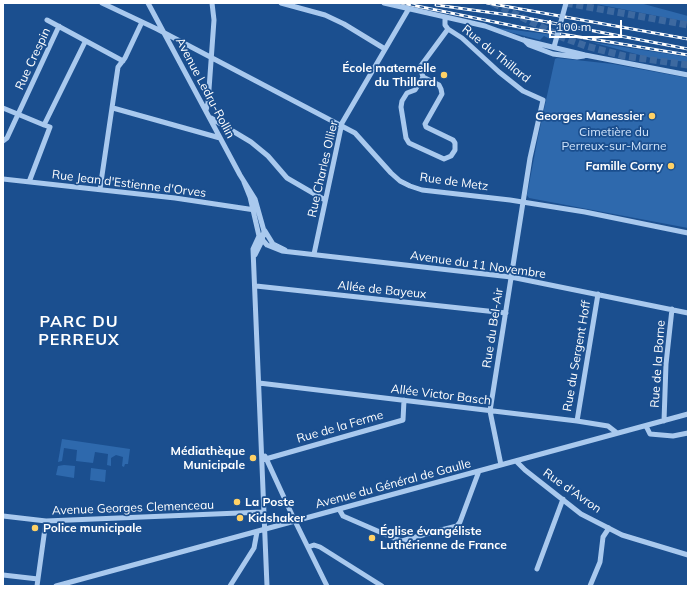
<!DOCTYPE html>
<html>
<head>
<meta charset="utf-8">
<style>
  body { margin:0 }
  #map { position:relative; width:691px; height:589px; overflow:hidden; background:#1b4f8f; font-family:Mulish,sans-serif }
  canvas { display:block }
  .frame { position:absolute; inset:0; border:4px solid #fff; pointer-events:none }
  .scale { position:absolute; left:549px; top:20px; width:73px; height:18px; box-sizing:border-box; border:2px solid #fff; border-top:0; padding-left:5px; font-size:12px; line-height:14px; white-space:nowrap; color:#fff; -webkit-text-stroke:3px #1b4f8f; paint-order:stroke }
</style>
</head>
<body>
<div id="map">
<canvas width="691" height="589"></canvas>
<div class="frame"></div>
<div class="scale">100 m</div>
</div>
<script>
const ctx = document.querySelector('canvas').getContext('2d');
ctx.lineJoin = 'round';
function paint(path, color) { ctx.fillStyle = color; ctx.fill(path, 'evenodd'); }
const poly = rows => new Path2D(rows.map(r => 'M' + r).join(''));
function stroke(path, color, width, dash) { ctx.strokeStyle = color; ctx.lineWidth = width; ctx.lineCap = dash ? 'butt' : 'round'; ctx.setLineDash(dash || []); ctx.stroke(path); }
function label(font, color, halo, rows, align = 'center') {
  ctx.font = font + ' Mulish,sans-serif'; ctx.lineWidth = 3.5; ctx.setLineDash([]); ctx.textBaseline = 'middle'; ctx.strokeStyle = halo; ctx.fillStyle = color; for (const [text, x, y, turn = 0] of rows) {
    ctx.save(); ctx.translate(x, y); ctx.rotate((+turn || 0) * Math.PI / 180); ctx.textAlign = isNaN(turn) ? turn : align; if (halo) ctx.strokeText(text, 0, 0); ctx.fillText(text, 0, 0); ctx.restore();
  }
}
paint(poly([
  [591,3,640,3,688,16,688,22],
  [490,27,554,35,550,39,544,36,540,40],
  [591,42,688,57,688,62,651,58],
  [557,58,613,64,688,78,688,228,529,198,527,195,538,137,555,59],
  [62,439,130,449,128,464,125,464,124,467,122,466,123,457,116,455,111,458,111,466,107,465,108,454,95,452,93,463,76,461,77,450,64,448,62,461,58,462],
  [64,465,75,466,74,478,56,475,58,466],
  [91,468,106,470,105,482,90,480]
]), '#2e69ad');
stroke(poly([
  [493,3,564,38,586,46,624,56,688,65],
  [566,3,688,25]
]), '#3d69a0', 7, [7, 3.5]);
stroke(poly([
  [102,3,157,29,355,133,391,173,400,181,410,186,422,190,510,200,585,212,688,233],
  [148,3,240,175,255,199,264,231,262,241,255,255],
  [281,3,325,15,344,24,385,49],
  [384,3,485,26,523,40,585,55,688,75],
  [445,17,445,25,448,29,462,38,499,72,523,91,543,100,530,158,490,411,501,465],
  [47,20,123,61],
  [524,40,529,45,553,54,577,57,584,56],
  [423,77,439,85,441,89,442,94,425,124,426,127,453,140,455,143,455,150,451,156,444,159,409,143,406,138,401,107,402,101,407,93,415,90,423,77,420,67,448,29],
  [3,108,44,125,85,42],
  [113,108,220,138],
  [206,110,208,103,214,20,212,3],
  [211,118,251,142,268,156,287,178,325,200],
  [3,141,7,138,59,26],
  [3,179,175,198,255,210],
  [29,182,50,127,44,125],
  [244,182,250,197,259,236,267,245,282,251,511,277,688,313],
  [100,189,118,67,125,58,142,22],
  [265,231,273,244,285,250],
  [264,235,259,236,253,249,267,586],
  [314,254,342,123,408,10],
  [256,286,506,313],
  [259,383,577,421,608,426,617,433],
  [577,421,598,294],
  [664,421,666,364,672,309],
  [646,426,650,434,673,436,688,433],
  [265,456,293,517,327,586],
  [262,460,403,420,404,400],
  [516,461,525,470,581,514,622,535,688,555],
  [339,509,343,516,396,539,402,541,433,532,457,526,460,522,479,471],
  [3,516,46,521,263,512],
  [308,547,314,545,320,547,382,586],
  [537,569,563,499],
  [3,575,38,579],
  [37,586,46,521],
  [56,586,688,414],
  [230,586,254,548,257,532],
  [590,586,600,562,603,537,609,528]
]), '#a9c9ee', 5);
const rail = poly([
  [402,3,519,27,688,55],
  [487,3,688,39],
  [436,5,516,16,688,49]
]);
stroke(rail, '#fff', 3);
stroke(rail, '#1b4f8f', 1.5, [4.5]);
stroke(poly([
  [554,47,566,3]
]), '#a9c9ee', 5);
for (const [x, y, r, color] of [
  [444,75,4,"#ffd166"],
  [652,116,4,"#ffd166"],
  [671,166,4,"#ffd166"],
  [253,458,4,"#ffd166"],
  [237,502,4,"#ffd166"],
  [240,518,4,"#ffd166"],
  [35,528,4,"#ffd166"],
  [372,538,4,"#ffd166"]
]) { const dot = new Path2D(); dot.arc(x, y, r, 0, 2 * Math.PI); ctx.fillStyle = color; ctx.fill(dot); stroke(dot, '#1b4f8f', 1.5); }
label('12px', '#fff', '#1b4f8f', [
  ["Rue du Thillard",496,54,39],
  ["Rue Crespin",33,59,-65],
  ["Avenue Ledru-Rollin",205,88,62],
  ["Rue Charles Ollier",323,169,-77],
  ["Rue de Metz",454,182,8],
  ["Rue Jean d'Estienne d'Orves",129,184,7],
  ["Avenue du 11 Novembre",478,265,8],
  ["Allée de Bayeux",382,290,6],
  ["Rue du Bel-Air",493,328,-81],
  ["Rue du Sergent Hoff",577,356,-80],
  ["Rue de la Borne",658,364,-86],
  ["Allée Victor Basch",441,395,7],
  ["Rue de la Ferme",340,427,-16],
  ["Avenue du Général de Gaulle",393,484,-15],
  ["Rue d'Avron",572,491,35],
  ["Avenue Georges Clemenceau",133,508,-2]
]);
label('bold 12px', '#fff', '#1b4f8f', [
  ["École maternelle",436,68],
  ["du Thillard",436,82],
  ["Georges Manessier",644,116],
  ["Famille Corny",663,166],
  ["Médiathèque",245,451],
  ["Municipale",245,465],
  ["La Poste",245,502,"left"],
  ["Kidshaker",248,518,"left"],
  ["Police municipale",43,528,"left"],
  ["Église évangéliste",380,531,"left"],
  ["Luthérienne de France",380,545,"left"]
], 'right');
label('12px', '#cfe3fa', '#1b4f8f', [
  ["Cimetière du",614,132],
  ["Perreux-sur-Marne",614,146]
]);
ctx.letterSpacing = '1px';
label('bold 16px', '#fff', '#1b4f8f', [
  ["PARC DU",79,322],
  ["PERREUX",79,340]
]);
ctx.letterSpacing = '0px';
</script>
</body>
</html>
